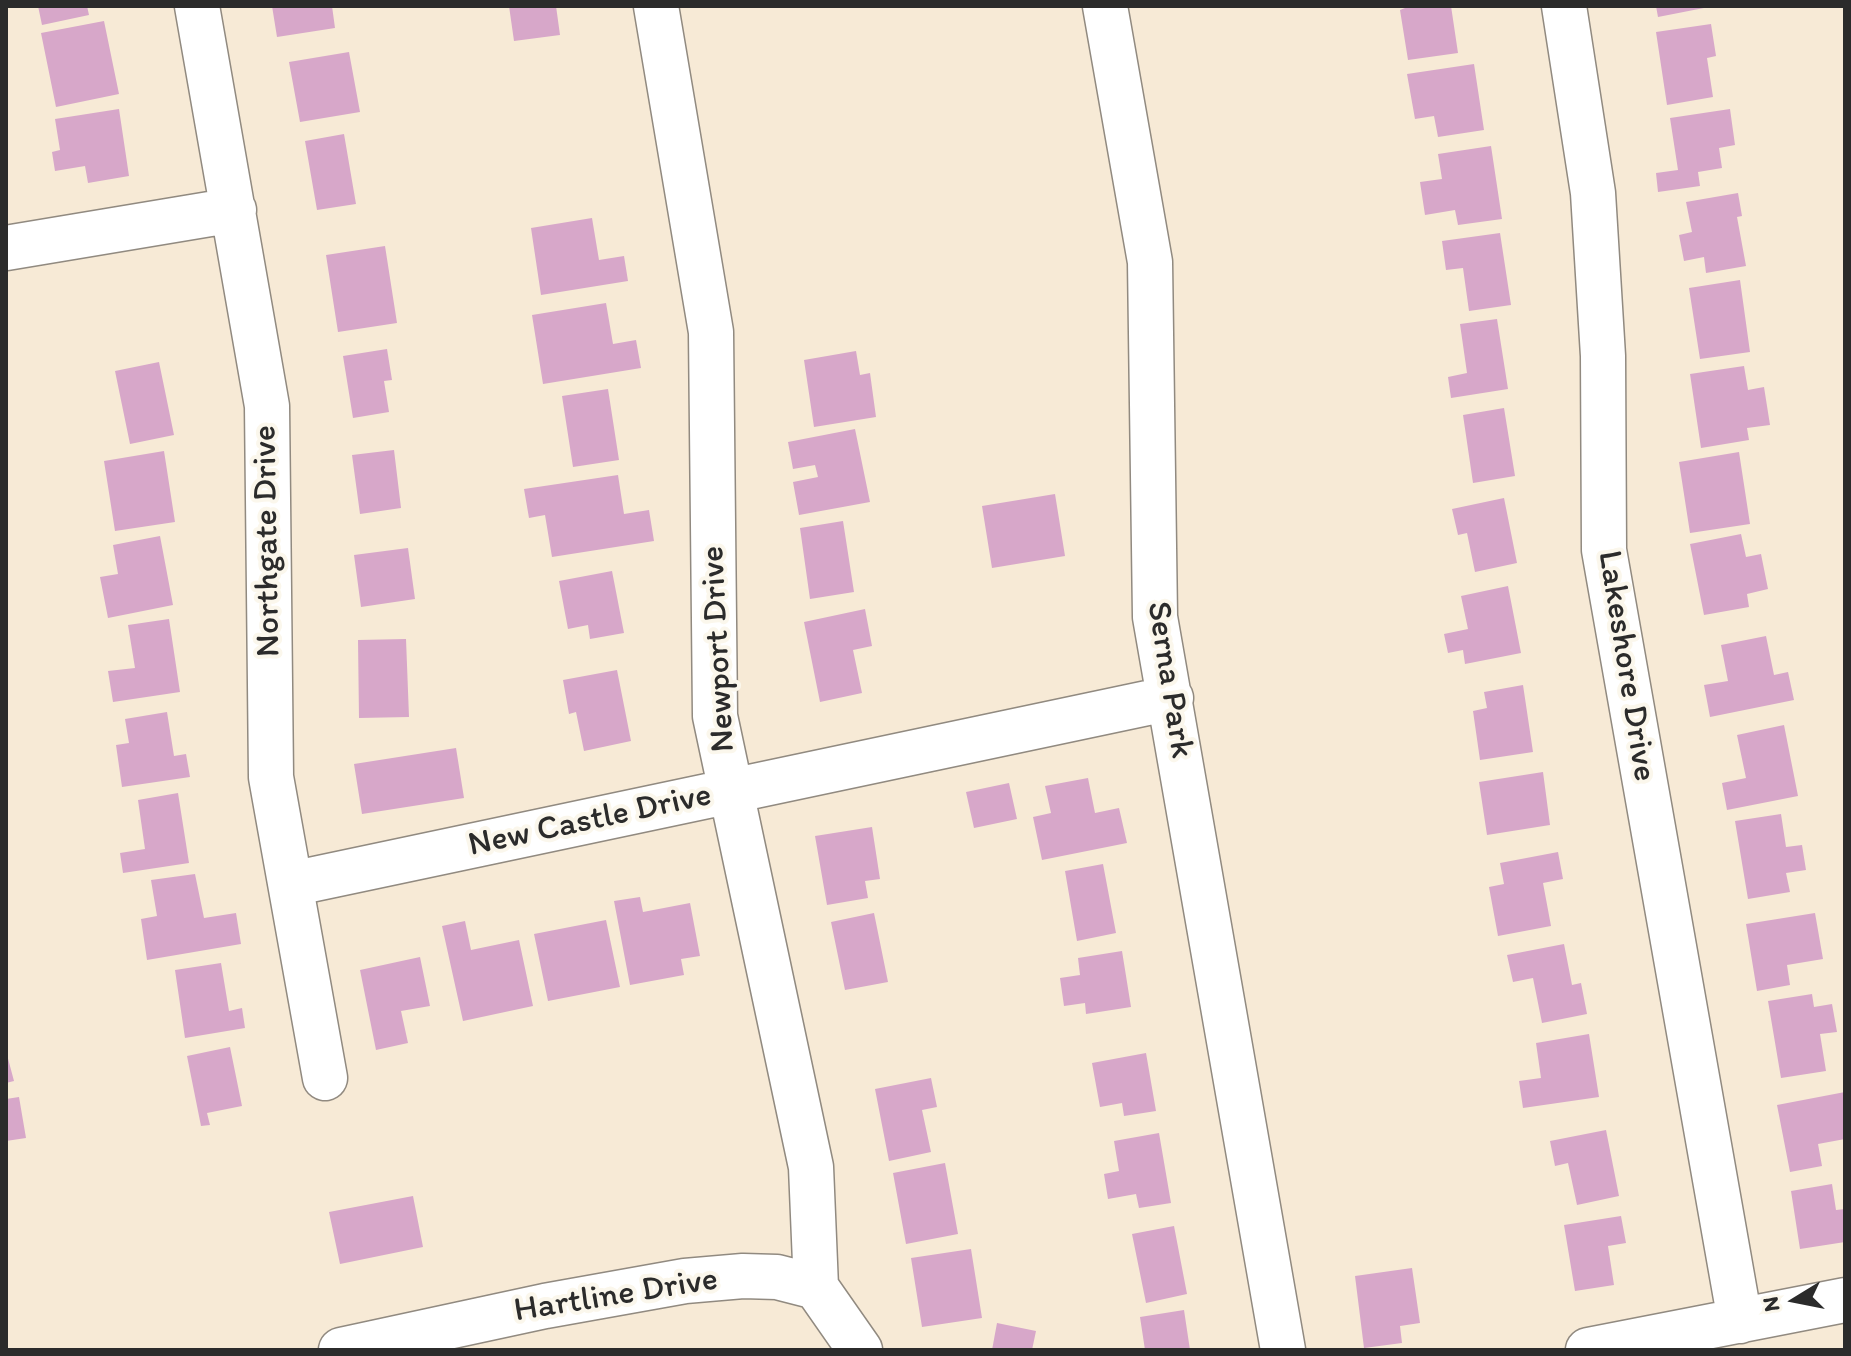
<!DOCTYPE html>
<html>
<head>
<meta charset="utf-8">
<style>
  body { margin:0 }
  #map { position:relative; width:1851px; height:1356px; overflow:hidden; background:#f7ead6; font-family:Itim,sans-serif }
  canvas { display:block }
  .frame { position:absolute; inset:0; border:8px solid #2b2b2b; pointer-events:none }
  .north { position:absolute; left:1755px; top:1260px; width:80px; height:80px; -webkit-text-stroke:6px #fbf7ec; paint-order:stroke; rotate:260deg; font-size:22px; font-weight:700; line-height:32px; text-align:center; color:#2b2b2b }
  .north::after { content:''; display:block; margin:auto; width:28px; height:36px; background:#2b2b2b; clip-path:polygon(50% 0,100% 100%,50% 72%,0 100%) }
</style>
</head>
<body>
<div id="map">
<canvas width="1851" height="1356"></canvas>
<div class="frame"></div>
<div class="north">N</div>
</div>
<script>
const ctx = document.querySelector('canvas').getContext('2d');
ctx.lineJoin = 'round';
function paint(path, color) { ctx.fillStyle = color; ctx.fill(path, 'evenodd'); }
const poly = rows => new Path2D(rows.map(r => 'M' + r).join(''));
function stroke(path, color, width, dash) { ctx.strokeStyle = color; ctx.lineWidth = width; ctx.lineCap = dash ? 'butt' : 'round'; ctx.setLineDash(dash || []); ctx.stroke(path); }
function label(font, color, halo, rows, align = 'center') {
  ctx.font = font + ' Itim,sans-serif'; ctx.lineWidth = 8; ctx.setLineDash([]); ctx.textBaseline = 'middle'; ctx.strokeStyle = halo; ctx.fillStyle = color; for (const [text, x, y, turn = 0] of rows) {
    ctx.save(); ctx.translate(x, y); ctx.rotate((+turn || 0) * Math.PI / 180); ctx.textAlign = isNaN(turn) ? turn : align; if (halo) ctx.strokeText(text, 0, 0); ctx.fillText(text, 0, 0); ctx.restore();
  }
}
paint(poly([
  [38,6,87,6,89,15,42,25],
  [272,6,332,6,335,28,277,37],
  [509,6,556,6,560,35,514,41],
  [1410,6,1451,6,1458,53,1408,60,1400,10],
  [1656,6,1709,6,1709,7,1658,17],
  [104,21,119,94,56,107,41,33],
  [1711,24,1716,56,1707,58,1713,97,1667,105,1656,32],
  [349,52,360,112,300,122,289,62],
  [1474,64,1484,130,1438,137,1434,116,1415,119,1407,74],
  [119,109,129,176,88,183,85,166,55,171,52,152,60,150,55,119],
  [1730,109,1735,145,1719,148,1722,168,1698,172,1700,186,1658,192,1656,173,1678,170,1670,118],
  [344,134,356,204,317,210,305,141],
  [1491,146,1502,219,1458,225,1455,210,1425,215,1420,182,1442,179,1438,154],
  [1738,193,1742,216,1737,217,1746,266,1706,273,1704,257,1684,261,1679,235,1692,232,1686,202],
  [592,218,599,260,624,256,628,281,541,295,531,228],
  [1500,233,1511,305,1469,311,1463,268,1446,270,1442,241],
  [385,246,397,323,338,332,326,255],
  [1740,280,1750,352,1700,359,1689,288],
  [606,303,613,344,636,340,641,368,543,384,532,315],
  [1497,319,1508,389,1451,398,1448,377,1467,373,1460,324],
  [387,349,392,380,384,381,389,412,353,418,343,356],
  [856,351,860,375,870,373,876,417,814,427,804,360],
  [159,362,174,435,130,444,115,371],
  [1744,366,1748,390,1764,387,1770,425,1747,428,1749,440,1701,448,1690,374],
  [608,389,619,460,573,467,562,396],
  [1504,408,1515,476,1473,483,1463,415],
  [855,429,870,502,799,515,793,482,818,477,815,465,793,469,788,442],
  [394,450,401,508,360,514,352,455],
  [164,451,175,522,115,531,104,461],
  [1739,452,1750,524,1690,533,1679,462],
  [618,475,624,514,649,510,654,541,552,557,545,515,529,518,524,489],
  [1055,494,1065,556,992,568,982,506],
  [1504,498,1517,563,1475,572,1467,533,1458,535,1452,509],
  [843,521,854,592,810,599,800,528],
  [1741,534,1746,557,1761,554,1768,589,1747,594,1749,607,1704,615,1690,544],
  [160,536,173,605,108,618,100,577,118,574,113,545],
  [408,548,415,599,361,607,354,555],
  [612,571,624,633,590,639,588,625,568,629,559,581],
  [1508,586,1521,653,1465,664,1463,650,1448,653,1444,634,1468,629,1461,596],
  [865,609,872,646,853,650,862,693,820,702,804,622],
  [169,619,180,692,113,702,108,671,135,668,128,625],
  [1766,636,1774,675,1788,672,1794,700,1710,717,1704,685,1728,681,1721,645],
  [406,639,409,717,359,718,358,640],
  [617,670,631,741,584,751,576,712,569,714,563,680],
  [1523,685,1533,752,1480,760,1473,711,1487,708,1484,692],
  [167,712,174,756,186,754,190,777,122,787,116,745,129,743,125,719],
  [1784,725,1798,796,1727,810,1722,783,1746,778,1737,735],
  [456,748,464,798,362,814,354,764],
  [1543,772,1550,825,1487,835,1479,782],
  [1088,778,1095,813,1119,808,1127,843,1042,860,1033,817,1051,813,1045,786],
  [1009,783,1017,819,974,828,966,792],
  [178,793,189,863,123,873,120,853,145,849,138,800],
  [1781,814,1786,847,1802,845,1806,870,1786,873,1790,892,1748,899,1735,821],
  [872,827,880,879,865,881,868,898,827,905,815,836],
  [1558,852,1563,879,1543,883,1551,926,1498,936,1489,887,1504,884,1500,863],
  [1103,864,1116,933,1077,941,1065,871],
  [195,874,204,918,236,913,241,944,147,960,141,919,157,916,151,880],
  [640,897,643,912,690,903,700,956,681,959,684,975,630,985,614,901],
  [874,913,888,982,845,990,831,922],
  [1815,913,1823,959,1787,965,1790,985,1757,991,1746,924],
  [606,920,620,987,548,1001,534,934],
  [465,921,471,950,519,940,533,1006,463,1021,442,926],
  [1564,944,1572,985,1581,983,1587,1014,1542,1023,1533,978,1513,982,1507,955],
  [1122,951,1131,1007,1086,1014,1085,1003,1064,1006,1060,978,1080,975,1078,958],
  [420,957,430,1006,401,1011,408,1043,376,1050,360,970],
  [221,963,229,1011,242,1008,245,1028,185,1038,175,970],
  [1812,994,1814,1007,1832,1004,1837,1032,1820,1034,1826,1071,1781,1078,1768,1001],
  [1589,1034,1599,1097,1523,1108,1519,1081,1541,1078,1536,1043],
  [230,1047,242,1106,207,1113,210,1125,201,1126,187,1056],
  [6,1051,14,1081,6,1083],
  [1146,1053,1156,1111,1124,1116,1122,1103,1100,1107,1092,1063],
  [931,1078,937,1107,922,1110,931,1152,889,1161,875,1089],
  [1845,1092,1845,1139,1818,1144,1822,1166,1790,1172,1777,1105],
  [19,1097,26,1138,6,1141,6,1099],
  [1606,1130,1619,1196,1577,1205,1568,1163,1555,1166,1550,1141],
  [1159,1133,1171,1203,1139,1208,1136,1194,1108,1199,1104,1174,1119,1171,1114,1141],
  [945,1163,958,1234,906,1244,893,1173],
  [1832,1184,1836,1210,1845,1209,1845,1242,1800,1249,1791,1191],
  [413,1196,423,1247,340,1264,329,1212],
  [1621,1216,1626,1243,1608,1246,1614,1285,1575,1291,1564,1225],
  [1174,1226,1187,1294,1146,1303,1132,1234],
  [971,1249,982,1318,922,1327,911,1258],
  [1412,1268,1420,1323,1400,1326,1402,1343,1364,1348,1355,1276],
  [1184,1310,1190,1350,1145,1350,1140,1317],
  [997,1323,1036,1331,1032,1350,992,1350]
]), '#d7a7c9');
const minor = poly([
  [197,6,267,406,271,777,325,1078],
  [656,6,711,332,715,716,811,1167,816,1287],
  [1105,6,1150,262,1155,617,1283,1350],
  [1564,6,1593,193,1603,356,1604,550,1740,1321],
  [6,248,234,210],
  [291,884,1171,698],
  [341,1350,545,1306,685,1281,743,1276,777,1277,816,1287,860,1350],
  [1588,1350,1845,1300]
]);
stroke(minor, '#918a80', 47);
stroke(minor, '#fff', 44);
label('34px', '#2b2b2b', '#fbf7ec', [
  ["Northgate Drive",268,541,-91],
  ["Newport Drive",719,649,-93],
  ["Lakeshore Drive",1626,666,81],
  ["Serna Park",1169,680,81],
  ["New Castle Drive",590,821,-12],
  ["Hartline Drive",616,1296,-9]
]);
</script>
</body>
</html>
